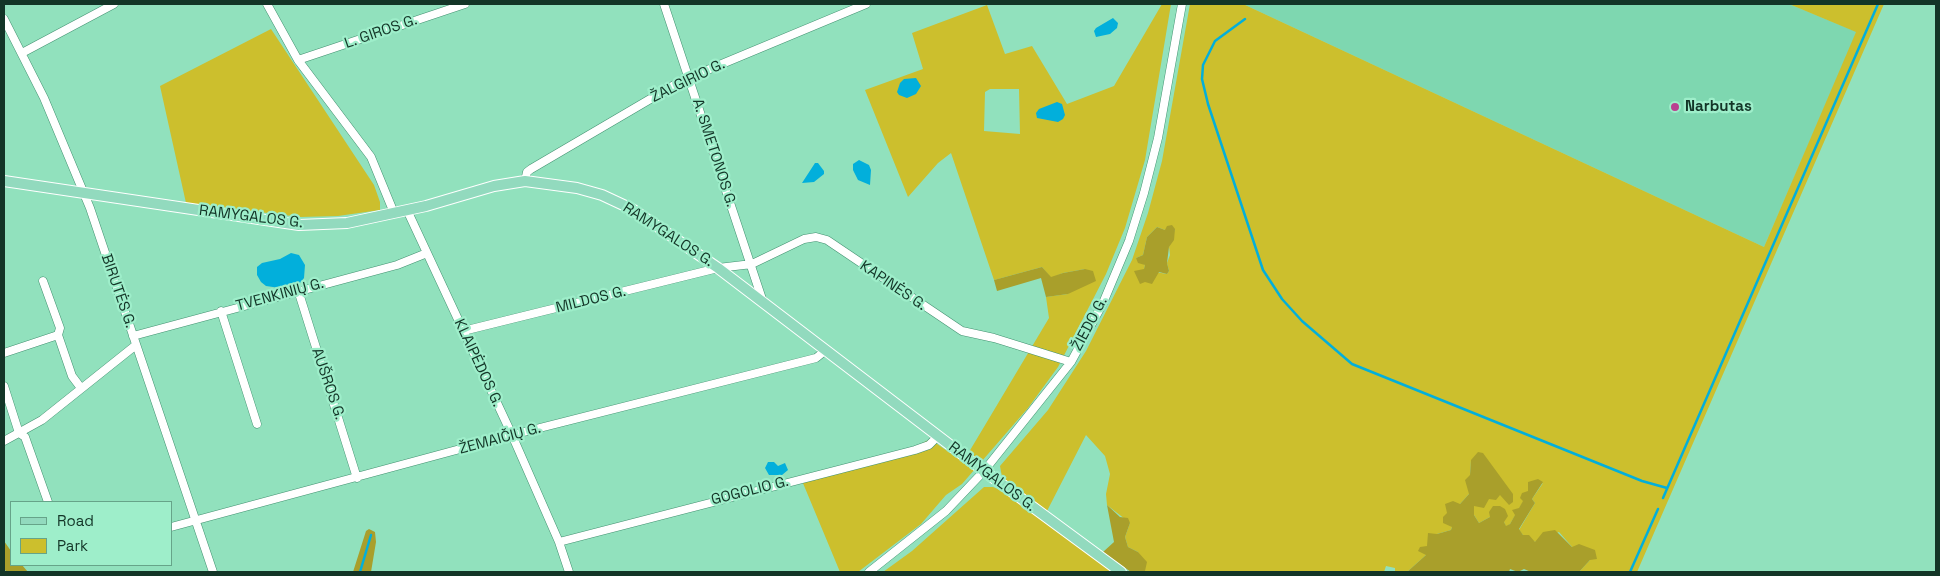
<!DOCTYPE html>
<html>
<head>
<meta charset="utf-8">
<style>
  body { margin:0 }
  #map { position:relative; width:1940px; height:576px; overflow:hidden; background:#91e1bd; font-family:"Space Grotesk",sans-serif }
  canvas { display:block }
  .frame { position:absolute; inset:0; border:5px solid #133527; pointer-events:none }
  .legend { position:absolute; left:10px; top:501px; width:162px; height:65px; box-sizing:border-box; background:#9eeeca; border:1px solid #66a489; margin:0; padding:6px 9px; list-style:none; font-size:15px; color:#133527 }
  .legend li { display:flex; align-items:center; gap:10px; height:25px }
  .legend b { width:25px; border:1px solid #66a489 }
</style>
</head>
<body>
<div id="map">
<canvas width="1940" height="576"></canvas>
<div class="frame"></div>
<ul class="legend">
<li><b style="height:6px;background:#92dabe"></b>Road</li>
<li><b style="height:14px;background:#ccbf2d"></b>Park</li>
</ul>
</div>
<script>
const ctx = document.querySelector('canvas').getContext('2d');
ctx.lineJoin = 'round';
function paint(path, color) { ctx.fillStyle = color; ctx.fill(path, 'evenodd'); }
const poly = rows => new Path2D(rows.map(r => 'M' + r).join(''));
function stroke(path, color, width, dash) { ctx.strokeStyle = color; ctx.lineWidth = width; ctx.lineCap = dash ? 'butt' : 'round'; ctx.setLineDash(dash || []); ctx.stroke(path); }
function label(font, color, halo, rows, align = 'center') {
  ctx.font = font + ' "Space Grotesk",sans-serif'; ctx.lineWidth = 4.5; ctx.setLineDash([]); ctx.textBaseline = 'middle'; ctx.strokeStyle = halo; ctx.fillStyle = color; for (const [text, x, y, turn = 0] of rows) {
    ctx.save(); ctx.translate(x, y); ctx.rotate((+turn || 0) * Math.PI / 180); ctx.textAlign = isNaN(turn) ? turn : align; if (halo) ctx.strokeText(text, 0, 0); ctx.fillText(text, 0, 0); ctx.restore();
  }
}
paint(poly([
  [1243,4,1789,4,1857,32,1764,247]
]), '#7ed7b0');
paint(poly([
  [1162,4,1171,4,1145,160,1125,228,1106,274,1058,367,1028,408,962,484,946,495,921,524,858,572,840,572,800,476,915,447,930,439,963,462,1049,318,1046,297,1068,294,1085,269,1063,273,1051,278,1042,267,994,280,951,153,938,163,908,197,865,90,923,69,912,33,987,5,1005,54,1032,46,1067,104,1114,86],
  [990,89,1019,89,1020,134,984,131,985,92],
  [1190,4,1243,4,1764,247,1856,32,1789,4,1884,4,1637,572,1575,572,1579,572,1590,560,1585,548,1573,548,1559,532,1535,542,1523,535,1519,530,1535,503,1532,499,1543,483,1529,492,1510,524,1506,527,1504,522,1490,517,1479,523,1474,515,1471,460,1469,494,1460,504,1451,530,1437,534,1427,546,1426,555,1407,572,1395,572,1395,568,1386,566,1384,572,1139,572,1145,570,1138,552,1128,547,1125,537,1130,523,1107,505,1106,494,1110,474,1105,456,1086,435,1047,511,1002,477,1000,466,1048,410,1086,351,1132,260,1148,213,1162,161],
  [1157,227,1165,230,1175,229,1169,247,1170,255,1167,263,1169,271,1167,274,1144,270,1145,265,1136,258,1143,255,1147,237],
  [271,29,374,185,380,202,380,210,338,216,300,217,186,203,160,86],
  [984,487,993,487,1000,490,1113,572,883,572,912,551]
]), '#ccbf2d');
paint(poly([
  [1172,225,1175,229,1174,240,1169,247,1167,263,1169,271,1167,274,1159,272,1152,284,1145,282,1140,284,1134,271,1144,269,1145,265,1138,263,1136,258,1143,255,1147,237,1157,227,1165,230,1167,226],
  [1042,267,1051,277,1063,273,1085,269,1093,271,1096,281,1068,294,1046,297,1041,278,997,291,994,280],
  [1478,452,1483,453,1513,494,1513,502,1509,505,1500,495,1496,500,1489,499,1484,508,1474,506,1474,515,1479,523,1490,517,1489,512,1493,506,1500,506,1505,509,1508,516,1504,522,1506,526,1510,524,1515,515,1512,510,1519,508,1523,501,1520,498,1522,493,1528,491,1528,482,1538,479,1543,482,1532,499,1535,503,1519,529,1523,535,1529,535,1535,542,1543,532,1555,530,1572,547,1579,544,1595,550,1597,559,1590,560,1579,572,1531,572,1524,569,1518,572,1510,569,1509,572,1407,572,1426,555,1418,551,1420,547,1427,546,1428,533,1437,534,1451,530,1452,527,1443,523,1443,517,1447,513,1445,504,1453,501,1460,504,1469,494,1465,480,1470,475,1471,460],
  [1107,505,1120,517,1128,518,1130,523,1125,537,1128,547,1138,552,1147,562,1145,571,1131,572,1103,552,1114,542],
  [369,529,375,532,376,542,371,572,353,572,366,531],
  [4,541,11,551,11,565,22,565,28,572,7,572,4,569]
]), '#a99f2b');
paint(poly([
  [1113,18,1118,23,1117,28,1110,34,1096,37,1094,31,1096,28],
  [916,78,921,86,916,94,907,98,899,95,897,92,900,83,904,79],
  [1057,102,1062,104,1065,115,1063,119,1058,122,1037,118,1036,113,1039,109],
  [859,160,869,165,871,170,870,185,858,180,853,170,853,164],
  [815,163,818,163,824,171,824,174,814,182,802,183],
  [291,253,299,255,305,265,304,278,300,283,280,288,266,286,261,282,257,275,257,267,262,263,280,259],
  [768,462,774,462,778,466,785,463,788,470,782,475,769,475,765,468]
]), '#02afdb');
stroke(poly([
  [1245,19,1215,41,1203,65,1202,79,1208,104,1263,270,1282,299,1302,321,1352,364,1642,481,1667,488],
  [1663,498,1878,4],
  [360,572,371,535],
  [1630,572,1658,509]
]), '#02afdb', 2.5);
const minor = poly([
  [267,4,298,60,371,157,394,213],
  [664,4,763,302],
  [4,19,44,98,90,208,213,572],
  [22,53,114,4],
  [298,60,465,4],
  [525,181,527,172,531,169,681,81,866,4],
  [407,210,512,435,559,542,569,572],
  [43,281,60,328,58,335,72,376,81,388],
  [298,290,357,478],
  [221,311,257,424],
  [463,331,718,268,752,264,804,239,816,237,827,240,962,331,994,338,1071,362],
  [133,336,397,265,427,253],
  [4,353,58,335],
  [4,386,19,433,25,437,48,502],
  [4,441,42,420,136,345],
  [171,527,512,435,816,358,826,350],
  [559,542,915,450,929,445,938,436],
  [869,572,946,511,984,471,1071,362,1103,303,1129,241,1144,193,1158,138,1182,4]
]);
const major = poly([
  [4,181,299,225,347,223,426,206,494,186,525,181,577,188,602,195,632,209,718,268,984,471,1121,572]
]);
stroke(minor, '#439271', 9);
stroke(major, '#fff', 12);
stroke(minor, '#fff', 8);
stroke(major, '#92dabe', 10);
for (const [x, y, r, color] of [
  [1675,107,5,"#ba3f90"]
]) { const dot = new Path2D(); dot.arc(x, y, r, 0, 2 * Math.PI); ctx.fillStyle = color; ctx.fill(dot); stroke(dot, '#9eeeca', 2); }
label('15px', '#133527', '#9eeeca', [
  ["L. GIROS G.",381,32,-19],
  ["ŽALGIRIO G.",688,81,-26],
  ["A. SMETONOS G.",714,153,72],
  ["RAMYGALOS G.",251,217,7],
  ["RAMYGALOS G.",668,235,33],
  ["KAPINĖS G.",893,286,34],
  ["BIRUTĖS G.",118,291,71],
  ["TVENKINIŲ G.",280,295,-15],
  ["MILDOS G.",591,300,-14],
  ["ŽIEDO G.",1090,324,-62],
  ["KLAIPĖDOS G.",478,363,65],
  ["AUŠROS G.",328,384,71],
  ["ŽEMAIČIŲ G.",500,439,-15],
  ["RAMYGALOS G.",992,477,37],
  ["GOGOLIO G.",750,491,-14]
]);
label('bold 15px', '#133527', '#9eeeca', [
  ["Narbutas",1685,107]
], 'left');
</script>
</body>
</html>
